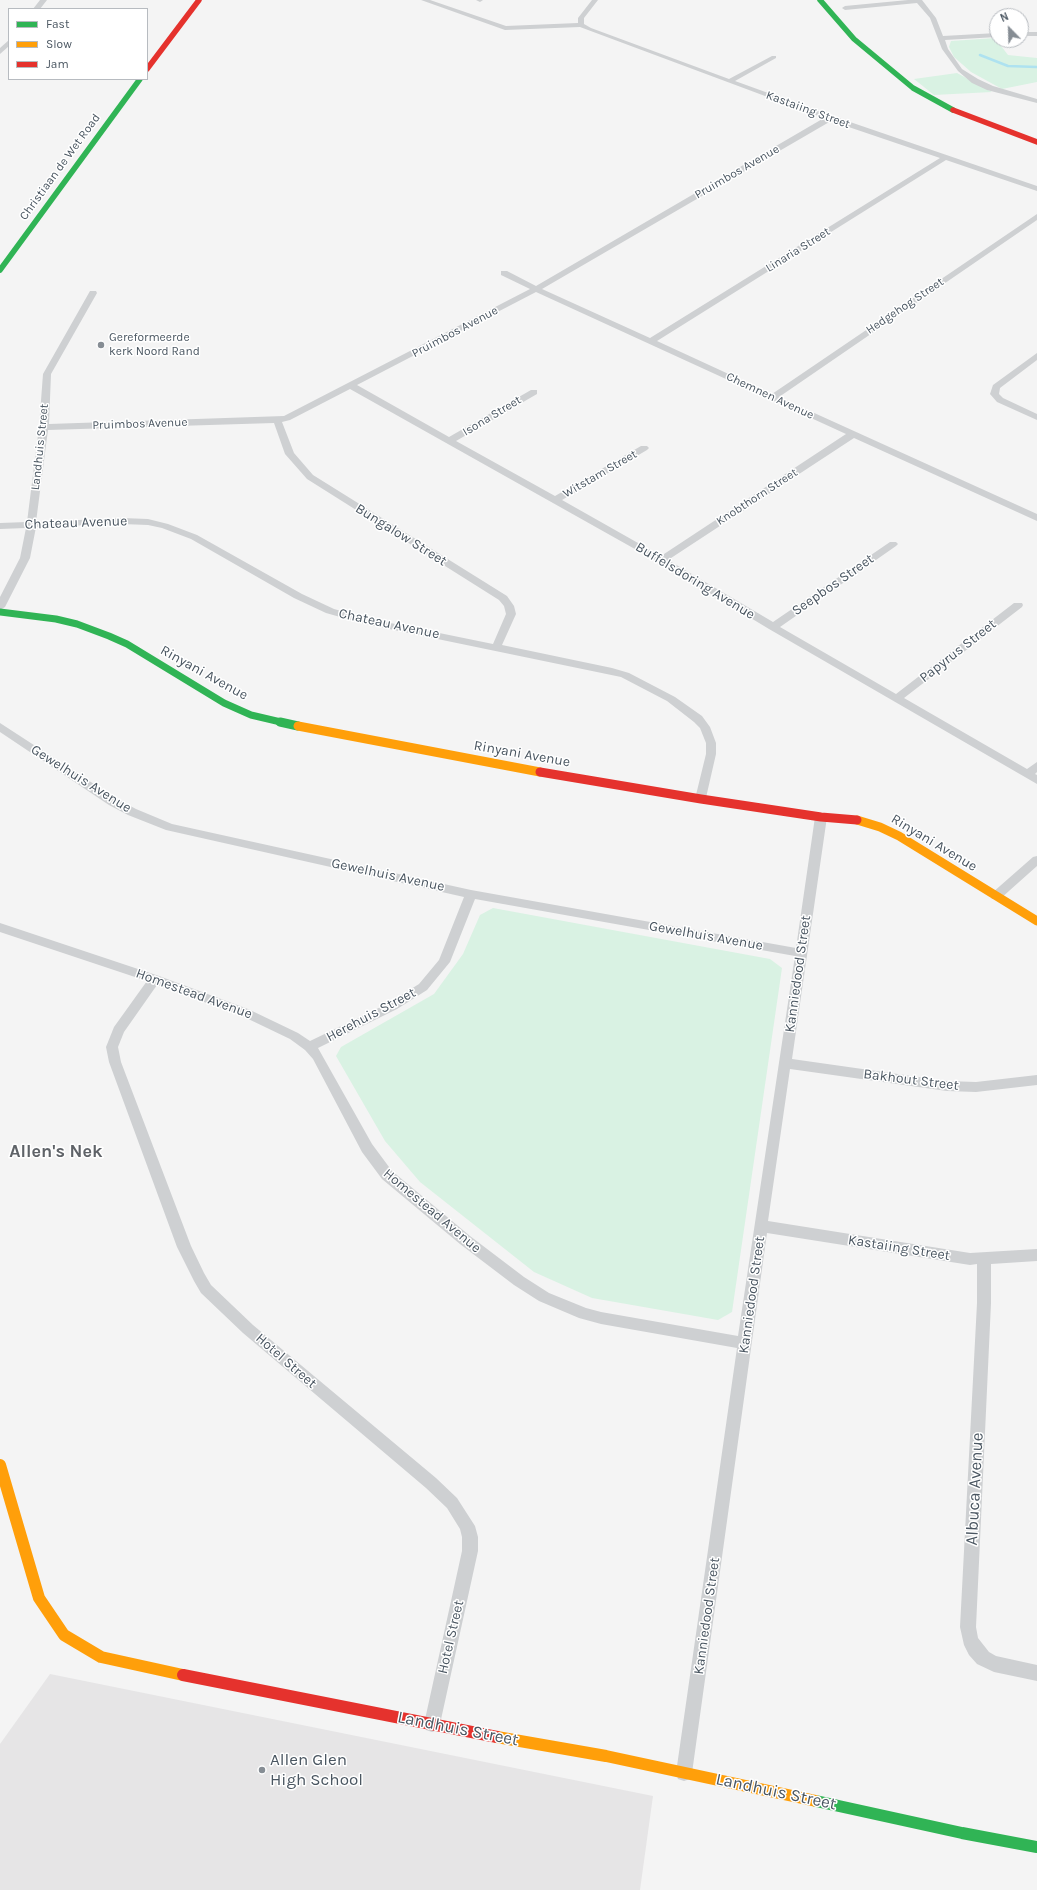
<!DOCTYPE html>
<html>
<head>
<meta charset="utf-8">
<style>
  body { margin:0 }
  #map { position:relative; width:1037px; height:1890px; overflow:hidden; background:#f4f4f4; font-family:Karla,sans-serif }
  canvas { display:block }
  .legend { position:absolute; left:8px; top:8px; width:140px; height:72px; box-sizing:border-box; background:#fff; border:1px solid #b7bbc0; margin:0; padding:5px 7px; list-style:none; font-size:12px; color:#4a5661 }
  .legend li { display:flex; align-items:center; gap:8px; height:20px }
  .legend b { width:20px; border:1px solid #b7bbc0 }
  .north { position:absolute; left:989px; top:8px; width:40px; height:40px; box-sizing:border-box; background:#fff; border:1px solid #b7bbc0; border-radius:50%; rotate:337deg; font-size:11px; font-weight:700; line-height:16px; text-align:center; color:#4a5661 }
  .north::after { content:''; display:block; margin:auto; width:14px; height:18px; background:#868d94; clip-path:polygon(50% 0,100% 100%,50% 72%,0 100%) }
</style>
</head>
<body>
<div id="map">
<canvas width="1037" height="1890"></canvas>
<ul class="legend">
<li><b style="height:5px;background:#30b455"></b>Fast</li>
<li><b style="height:5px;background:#ff9f0a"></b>Slow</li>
<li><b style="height:5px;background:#e5322d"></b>Jam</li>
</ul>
<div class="north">N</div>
</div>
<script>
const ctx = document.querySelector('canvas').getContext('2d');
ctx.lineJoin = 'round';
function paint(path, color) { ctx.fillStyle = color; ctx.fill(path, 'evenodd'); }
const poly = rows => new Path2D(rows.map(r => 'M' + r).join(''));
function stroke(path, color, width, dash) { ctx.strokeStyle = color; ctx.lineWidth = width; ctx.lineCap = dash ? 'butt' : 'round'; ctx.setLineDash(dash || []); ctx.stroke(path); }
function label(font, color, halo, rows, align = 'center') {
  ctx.font = font + ' Karla,sans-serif'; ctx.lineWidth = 3; ctx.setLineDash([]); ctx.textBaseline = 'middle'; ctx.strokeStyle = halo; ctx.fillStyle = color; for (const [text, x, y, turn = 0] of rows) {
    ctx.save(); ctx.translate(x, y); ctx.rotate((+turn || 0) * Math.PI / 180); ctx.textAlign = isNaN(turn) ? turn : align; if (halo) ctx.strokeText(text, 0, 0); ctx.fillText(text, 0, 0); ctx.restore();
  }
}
paint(poly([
  [50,1674,653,1796,640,1890,0,1890,0,1744]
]), '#e6e5e6');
paint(poly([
  [995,38,1008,55,1037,58,1037,82,1002,89,971,72,954,57,949,47,951,41],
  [957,73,992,92,934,95,914,79],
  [493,908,770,959,782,968,732,1312,718,1320,592,1298,534,1272,420,1182,385,1141,336,1056,341,1047,434,994,463,954,480,915]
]), '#d9f2e3');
stroke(poly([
  [980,55,1008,66,1037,67]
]), '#aee2f0', 2.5);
paint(poly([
  [40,0,47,0,40,9,33,9,40,0],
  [421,0,430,0,506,26,578,23,578,18,592,0,598,0,584,18,584,24,591,28,729,79,772,56,776,56,776,58,735,81,818,111,1037,186,1037,191,946,160,657,341,772,394,1037,214,1037,220,779,397,1037,514,1037,521,854,438,668,560,773,622,890,542,896,542,898,544,896,546,780,627,896,694,1014,603,1022,603,1023,605,1022,607,904,698,1027,769,1037,762,1037,772,1035,774,1037,775,1037,784,769,629,658,562,350,389,290,420,282,422,294,453,313,475,507,596,514,606,516,614,502,645,612,668,629,673,675,697,702,716,710,727,716,743,716,754,705,802,697,802,695,799,706,754,706,743,700,728,694,722,667,701,621,677,365,624,326,613,294,598,191,539,162,528,148,525,122,524,36,527,30,558,5,607,0,610,0,597,20,558,26,528,0,529,0,523,27,522,39,427,43,374,90,291,96,291,97,293,51,374,49,424,284,416,530,289,501,275,501,271,507,271,536,286,824,118,580,27,505,30,421,0],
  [831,121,940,158,650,338,542,289,831,121],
  [536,292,846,434,661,556,562,500,647,450,649,448,647,446,641,446,555,496,456,441,537,394,537,390,531,390,449,437,357,385,536,292],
  [274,423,285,454,307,479,499,600,504,606,506,614,493,644,366,618,334,609,302,594,197,535,168,524,148,519,122,518,36,522,48,430,274,423],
  [476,0,483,0,480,2,476,0],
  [908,0,922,0,936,18,943,36,997,33,997,37,945,40,948,49,962,69,978,79,993,86,1037,99,1037,103,987,90,972,83,958,71,942,49,930,18,917,3,845,10,842,8,845,6,908,0],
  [1021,32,1037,32,1037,36,1021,36,1021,32],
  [9,40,9,46,0,54,0,48,9,40],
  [1037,353,1037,360,1000,388,999,394,1003,398,1037,414,1037,420,997,402,990,394,993,385,1037,353],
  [0,723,117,799,136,809,172,824,471,890,796,948,815,817,817,814,825,814,827,817,792,1059,947,1081,976,1082,1037,1075,1037,1085,976,1092,947,1091,790,1069,768,1221,970,1253,1037,1249,1037,1261,991,1264,991,1303,976,1627,978,1638,989,1652,996,1656,1037,1665,1037,1681,994,1672,977,1664,969,1655,964,1645,960,1627,977,1303,977,1264,970,1265,767,1233,692,1773,690,1779,684,1781,678,1779,676,1773,737,1348,601,1324,579,1318,539,1301,514,1285,460,1244,382,1179,362,1152,313,1059,305,1050,290,1039,240,1015,157,985,124,1032,118,1047,121,1062,191,1246,204,1273,211,1285,253,1325,436,1478,457,1498,475,1526,478,1537,478,1551,440,1724,438,1730,432,1732,426,1730,424,1724,462,1551,462,1537,460,1529,447,1508,426,1488,243,1333,201,1293,194,1281,177,1247,109,1062,106,1047,114,1027,147,981,0,932,0,923,159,976,248,1009,298,1033,310,1041,389,1003,419,984,439,960,464,897,166,830,128,815,109,805,0,732,0,723],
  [475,899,795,956,738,1336,601,1312,586,1308,549,1293,524,1277,470,1236,392,1171,372,1144,318,1048,397,1009,427,990,450,962,475,899],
  [1037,856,1037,866,1000,899,992,899,990,896,992,893,1033,857,1037,856]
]), '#ced0d2');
stroke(poly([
  [820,0,854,39,913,88,953,110],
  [0,270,140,79]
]), '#30b455', 5.5);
stroke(poly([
  [0,612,56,619,77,624,109,636,127,644,224,703,251,715,285,723]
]), '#30b455', 7);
stroke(poly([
  [280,722,298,726]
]), '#30b455', 9);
stroke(poly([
  [816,1801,962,1833,1037,1847]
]), '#30b455', 12);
stroke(poly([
  [298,726,540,772],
  [857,820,880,827,899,836,1037,921]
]), '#ff9f0a', 9);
stroke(poly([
  [0,1465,39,1598,64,1635,101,1657,183,1675],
  [497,1737,606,1756,816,1801]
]), '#ff9f0a', 12);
stroke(poly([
  [147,69,199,0],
  [953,110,1037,142]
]), '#e5322d', 5.5);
stroke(poly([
  [540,772,701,799,821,817,857,820]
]), '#e5322d', 9);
stroke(poly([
  [183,1675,497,1737]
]), '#e5322d', 12);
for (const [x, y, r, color] of [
  [101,345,4,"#868d94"],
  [262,1770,4,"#868d94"]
]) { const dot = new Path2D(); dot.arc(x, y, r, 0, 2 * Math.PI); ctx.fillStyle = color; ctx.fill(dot); stroke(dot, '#fff', 1.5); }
label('12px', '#4a5661', '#fff', [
  ["Kastaiing Street",808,110,20],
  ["Christiaan de Wet Road",60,167,-54],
  ["Pruimbos Avenue",737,172,-30],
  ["Linaria Street",798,250,-32],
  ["Hedgehog Street",905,306,-34],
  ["Pruimbos Avenue",455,332,-28],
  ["Chemnen Avenue",770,396,25],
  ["Isona Street",492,416,-31],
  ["Pruimbos Avenue",140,424,-2],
  ["Landhuis Street",40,447,-84],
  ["Witstam Street",600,474,-30],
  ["Knobthorn Street",757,497,-33]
]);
label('12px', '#4a5661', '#fff', [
  ["Gereformeerde",109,338],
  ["kerk Noord Rand",109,352]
], 'left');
label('14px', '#4a5661', '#fff', [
  ["Chateau Avenue",76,523,-2],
  ["Bungalow Street",401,535,32],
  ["Buffelsdoring Avenue",695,581,31],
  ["Seepbos Street",833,585,-35],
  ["Chateau Avenue",389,624,12],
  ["Papyrus Street",958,651,-38],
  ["Rinyani Avenue",204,673,29],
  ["Rinyani Avenue",522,754,10],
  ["Gewelhuis Avenue",81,779,32],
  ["Rinyani Avenue",934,843,31],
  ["Gewelhuis Avenue",388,875,12],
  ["Gewelhuis Avenue",706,936,10],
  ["Kanniedood Street",798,974,-82],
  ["Homestead Avenue",194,994,20],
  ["Herehuis Street",371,1015,-28],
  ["Bakhout Street",911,1080,7],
  ["Homestead Avenue",432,1211,40],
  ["Kastaiing Street",899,1248,9],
  ["Kanniedood Street",752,1295,-82],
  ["Hotel Street",286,1361,41],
  ["Kanniedood Street",707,1616,-82],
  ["Hotel Street",451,1637,-77]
]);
label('17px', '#4a5661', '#fff', [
  ["Albuca Avenue",975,1489,-87],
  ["Landhuis Street",458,1729,11],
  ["Landhuis Street",776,1792,12]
]);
label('17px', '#4a5661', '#fff', [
  ["Allen Glen",270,1760],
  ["High School",270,1780]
], 'left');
label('bold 18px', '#5f6368', '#fff', [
  ["Allen's Nek",56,1152]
]);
</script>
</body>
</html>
